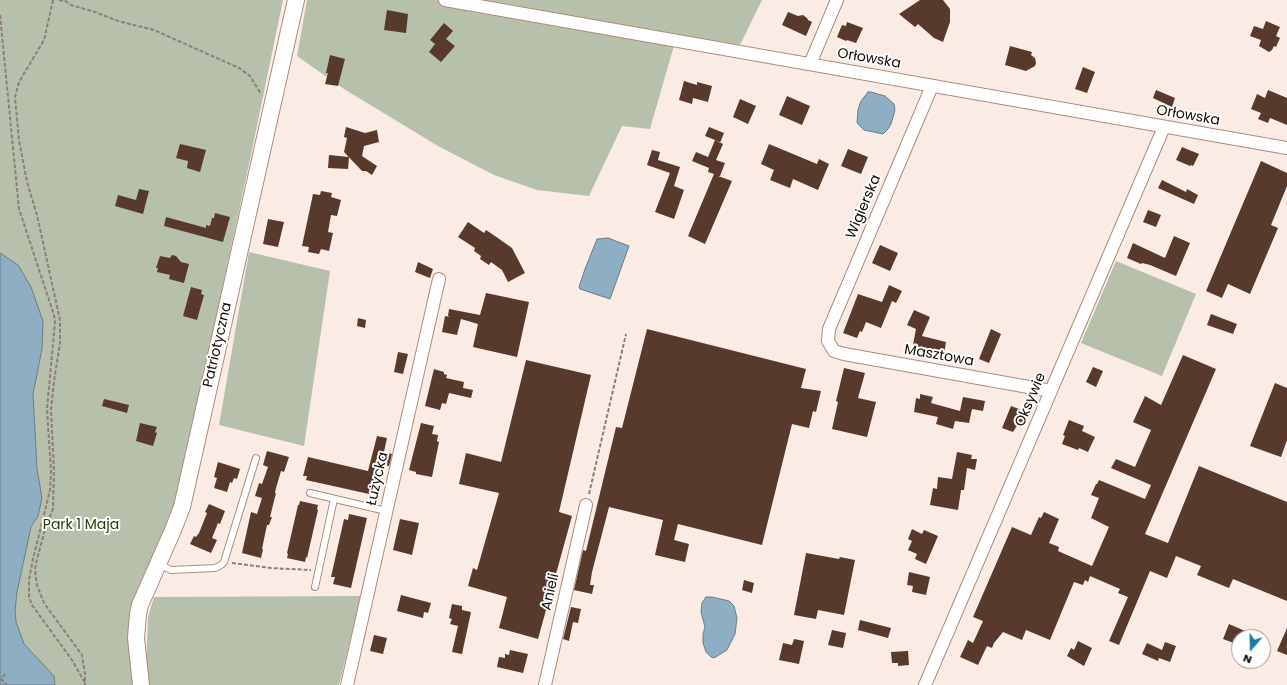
<!DOCTYPE html>
<html>
<head>
<meta charset="utf-8">
<style>
  body { margin:0 }
  #map { position:relative; width:1287px; height:685px; overflow:hidden; background:#faece5; font-family:Poppins,sans-serif }
  canvas { display:block }
  .north { position:absolute; left:1231px; top:629px; width:40px; height:40px; box-sizing:border-box; background:#fdfdfd; border:1px solid #a09c9a; border-radius:50%; rotate:200deg; font-size:11px; font-weight:700; line-height:16px; text-align:center; color:#150a05 }
  .north::after { content:''; display:block; margin:auto; width:14px; height:18px; background:#1a79a6; clip-path:polygon(50% 0,100% 100%,50% 72%,0 100%) }
</style>
</head>
<body>
<div id="map">
<canvas width="1287" height="685"></canvas>
<div class="north">N</div>
</div>
<script>
const ctx = document.querySelector('canvas').getContext('2d');
ctx.lineJoin = 'round';
function paint(path, color) { ctx.fillStyle = color; ctx.fill(path, 'evenodd'); }
const poly = rows => new Path2D(rows.map(r => 'M' + r).join(''));
function stroke(path, color, width, dash) { ctx.strokeStyle = color; ctx.lineWidth = width; ctx.lineCap = dash ? 'butt' : 'round'; ctx.setLineDash(dash || []); ctx.stroke(path); }
function label(font, color, halo, rows, align = 'center') {
  ctx.font = font + ' Poppins,sans-serif'; ctx.lineWidth = 4; ctx.setLineDash([]); ctx.textBaseline = 'middle'; ctx.strokeStyle = halo; ctx.fillStyle = color; for (const [text, x, y, turn = 0] of rows) {
    ctx.save(); ctx.translate(x, y); ctx.rotate((+turn || 0) * Math.PI / 180); ctx.textAlign = isNaN(turn) ? turn : align; if (halo) ctx.strokeText(text, 0, 0); ctx.fillText(text, 0, 0); ctx.restore();
  }
}
paint(poly([
  [0,0,283,0,252,150,172,521,136,600,137,685,0,685],
  [307,0,762,0,740,45,677,35,650,129,622,126,589,196,537,190,494,175,438,146,344,89,297,56],
  [249,252,330,271,304,446,219,425],
  [1116,261,1196,294,1162,376,1081,343],
  [361,596,339,685,150,685,146,668,148,617,154,597]
]), '#b7c0ab');
const water = poly([
  [868,92,871,92,885,96,894,104,895,110,891,124,888,129,883,134,864,130,857,123,858,110,861,101,868,92],
  [608,238,629,246,610,299,580,289,579,287,585,269,597,239,608,238],
  [0,253,18,265,31,287,43,321,42,349,33,394,37,469,42,498,38,516,31,527,17,592,15,610,16,622,24,644,54,676,55,685,0,685,0,253],
  [706,597,712,597,729,601,734,606,737,618,735,634,727,650,714,658,711,657,706,652,703,643,703,634,705,627,701,612,702,603,706,597]
]);
paint(water, '#8eaec3');
stroke(water, '#6a7d8a', 1);
paint(poly([
  [920,0,943,0,950,9,950,22,943,42,934,38,918,24,915,27,899,14],
  [387,10,408,14,406,33,384,30],
  [788,12,798,16,803,15,807,18,808,20,812,22,806,36,782,25],
  [1266,21,1280,27,1276,36,1280,38,1276,47,1274,46,1272,50,1269,52,1259,46,1261,40,1250,36,1254,26,1263,29],
  [847,22,863,28,856,43,847,40,846,41,837,37,842,25,846,26],
  [444,23,453,31,446,39,455,46,441,62,429,52,435,44,430,40],
  [1010,46,1032,52,1031,55,1035,58,1036,63,1035,66,1026,71,1005,65],
  [330,55,345,59,338,86,325,84,328,73,326,73],
  [1083,67,1095,72,1087,93,1075,89],
  [684,81,697,85,697,82,712,86,708,102,693,98,692,104,679,100],
  [1156,90,1175,98,1172,107,1153,98],
  [1268,90,1287,98,1287,125,1270,118,1268,123,1258,119,1261,113,1251,109,1257,94,1265,98],
  [787,96,810,106,802,125,779,115],
  [740,99,756,106,748,124,733,117],
  [346,127,365,133,377,130,379,142,364,146,362,156,377,166,372,175,366,171,362,171,344,152,347,138,344,137],
  [709,127,724,133,720,143,715,140,723,144,716,160,725,163,720,176,718,176,732,181,705,244,688,236,714,174,708,172,709,168,692,161,696,152,708,157,715,140,705,136],
  [180,144,206,150,200,172,187,168,188,161,176,158],
  [769,144,817,164,819,159,829,164,818,190,793,179,790,188,770,180,774,170,761,164],
  [1182,147,1199,154,1193,166,1191,165,1190,166,1176,160],
  [848,149,868,157,861,174,841,166],
  [652,150,660,152,658,160,680,167,674,186,684,190,674,219,655,212,670,173,647,165],
  [329,155,349,157,348,169,328,168],
  [1261,161,1287,173,1287,186,1271,225,1278,228,1250,294,1228,284,1222,298,1206,291],
  [1162,180,1186,192,1187,189,1198,195,1194,204,1158,188],
  [139,189,149,191,143,214,115,206,118,195,136,200],
  [321,191,332,193,331,197,341,200,337,216,331,215,328,232,333,233,329,251,321,249,319,254,308,252,309,247,302,246,313,194,320,195],
  [1148,210,1161,215,1156,227,1143,222],
  [215,213,230,217,223,242,164,226,166,217,206,228,206,225,210,226,212,218,214,218],
  [268,219,284,222,278,247,263,244],
  [468,222,484,233,486,230,495,236,512,248,525,273,508,282,502,270,491,262,489,265,480,259,481,256,474,251,475,248,458,237],
  [1174,236,1190,243,1176,276,1150,265,1142,263,1141,264,1127,258,1133,243,1165,258],
  [880,245,898,253,890,271,872,263],
  [172,255,176,256,181,262,189,264,184,283,169,279,170,275,157,272,158,268,156,268,160,256,170,258],
  [418,262,433,269,430,278,415,272],
  [889,285,902,291,896,303,892,301,881,328,866,322,862,332,860,331,857,338,843,333,858,294,882,302],
  [191,287,202,290,201,294,204,295,197,320,183,316],
  [486,293,529,302,517,357,473,347,478,324,461,319,457,335,442,332,445,316,450,317,448,316,449,309,480,315],
  [914,310,930,317,922,336,946,342,944,355,912,350,916,329,907,325],
  [1211,314,1237,324,1233,334,1207,325],
  [358,318,366,320,365,328,357,326],
  [647,329,806,369,801,388,821,391,816,412,813,411,809,428,792,424,762,545,678,524,674,540,689,544,685,562,655,555,663,520,609,507,592,572,590,585,594,585,592,594,574,590,583,550,586,551,616,427,622,428],
  [991,329,1001,334,989,363,979,359],
  [398,352,408,354,403,374,394,372],
  [1183,355,1216,369,1145,534,1168,543,1199,466,1287,502,1287,601,1233,579,1229,588,1197,575,1201,566,1176,556,1167,578,1150,571,1119,645,1109,641,1128,597,1118,593,1120,589,1090,576,1088,582,1085,580,1083,585,1074,582,1050,640,1026,630,1022,640,1003,632,994,643,992,648,987,646,978,665,960,657,968,640,973,643,983,621,973,617,1012,527,1031,535,1039,517,1041,518,1044,512,1059,519,1049,543,1059,547,1058,551,1092,566,1109,527,1091,518,1099,498,1091,495,1096,484,1097,484,1099,480,1145,499,1151,485,1111,468,1116,459,1135,467,1151,430,1133,422,1145,396,1161,405],
  [526,360,591,375,559,512,572,516,538,639,499,628,507,597,468,586,473,568,477,570,499,493,459,484,466,453,501,462],
  [1093,367,1103,371,1096,387,1086,382],
  [844,368,865,373,858,398,876,402,867,437,832,429,838,402,836,401],
  [434,369,444,372,444,374,447,375,446,378,464,382,463,388,473,390,471,398,449,393,446,404,442,403,440,410,425,406],
  [1275,383,1287,388,1287,440,1281,457,1250,446],
  [920,394,933,397,931,403,960,411,963,397,985,401,983,411,972,409,969,423,955,421,953,429,936,424,938,417,914,412,916,398,920,399],
  [104,399,129,405,127,413,102,406],
  [1011,406,1027,412,1021,426,1018,424,1013,432,1002,428],
  [1069,420,1084,426,1082,431,1095,437,1088,452,1079,448,1078,450,1062,444,1065,436,1063,435],
  [140,423,157,427,155,432,157,433,153,446,136,441],
  [421,423,434,426,432,434,438,435,437,441,439,442,432,477,416,474,416,472,409,470],
  [377,436,387,438,384,452,392,454,389,466,380,464,374,492,370,491,369,494,306,480,307,476,303,476,308,457,368,471],
  [267,451,289,457,284,472,281,471,276,488,275,493,276,493,270,517,272,517,269,525,267,525,263,544,262,549,263,549,261,558,242,553,251,512,257,514,262,498,255,496,259,483,262,484,268,467,263,465],
  [957,452,972,455,971,459,977,459,975,470,967,468,964,490,961,490,958,510,930,505,933,488,937,489,938,477,952,479],
  [218,462,240,469,237,479,234,478,232,483,230,482,227,492,214,488,217,478,214,477],
  [300,501,318,505,317,509,318,510,307,558,306,557,305,562,287,558,288,554,287,553,298,505,299,505],
  [209,504,225,511,220,524,218,523,212,538,217,540,211,553,190,544,194,536,196,537,199,533,207,513,205,512],
  [349,514,367,518,351,588,333,584,335,577,331,577,344,519,348,520],
  [400,519,419,523,412,555,393,550],
  [912,529,922,534,924,530,938,536,926,564,915,559,917,554,908,550,912,541,908,539],
  [806,553,839,559,840,557,855,560,844,615,818,610,816,619,794,615],
  [909,572,930,577,926,595,912,592,913,586,907,585],
  [744,580,754,583,752,593,742,590],
  [401,595,431,603,428,613,424,612,423,618,397,611],
  [452,604,462,606,462,610,471,612,462,654,452,652,458,626,450,624,452,619,449,618],
  [571,607,581,609,578,623,573,622,569,641,563,639],
  [860,620,891,628,888,638,858,630],
  [1229,624,1259,637,1239,637,1239,645,1223,639],
  [1287,628,1287,655,1277,651],
  [832,630,846,633,843,648,828,645],
  [374,635,387,638,383,654,370,651],
  [794,639,804,641,799,664,779,660,783,643,792,645],
  [1078,641,1092,648,1084,666,1067,656,1071,648,1074,650],
  [1165,642,1176,646,1170,662,1159,658,1158,661,1142,654,1147,643,1162,650],
  [510,650,528,654,523,673,497,667,499,657,505,658,505,654,509,655],
  [908,651,909,665,898,666,898,663,892,663,891,652]
]), '#573a2c');
const service = poly([
  [310,493,386,511],
  [159,564,171,570,215,568,221,565,224,562,256,458],
  [315,587,334,499]
]);
const minor = poly([
  [445,0,1287,148],
  [810,64,837,0],
  [932,86,829,329,828,341,834,351,844,354,1051,391],
  [347,685,439,279],
  [545,685,586,505],
  [925,685,1164,127]
]);
const tertiary = poly([
  [141,685,136,638,138,614,140,605,173,530,182,507,296,0]
]);
stroke(service, '#ac8c7c', 8);
stroke(minor, '#ac8c7c', 14);
stroke(tertiary, '#ac8c7c', 18);
stroke(poly([
  [53,0,44,40,19,82,15,97,19,140,27,182,37,215,60,320,60,343,54,381,51,410,54,471,53,509,46,526,36,563,35,570,37,585,44,603,82,655,85,674,85,685],
  [59,0,65,1,66,0],
  [65,1,71,5,95,12,118,21,154,30,239,68,250,76,261,94],
  [0,15,19,209,54,315,55,322,47,409,51,471,50,490,33,559,29,580,29,597,32,605,72,660,85,683],
  [589,494,626,334],
  [232,563,271,568,311,570],
  [5,674,1,679,7,685]
]), '#8c7f79', 2, [4, 2]);
stroke(service, '#fff', 6);
stroke(minor, '#fff', 12);
stroke(tertiary, '#fff', 16);
label('14px', '#150a05', '#fdfdfd', [
  ["Orłowska",869,59,10],
  ["Orłowska",1188,116,10],
  ["Wigierska",864,207,-67],
  ["Patriotyczna",218,345,-77],
  ["Masztowa",939,356,10],
  ["Oksywie",1031,400,-67],
  ["Łużycka",378,479,-77],
  ["Anieli",551,592,-77]
]);
label('14px', '#293a05', '#fdfdfd', [
  ["Park 1 Maja",81,525]
]);
</script>
</body>
</html>
